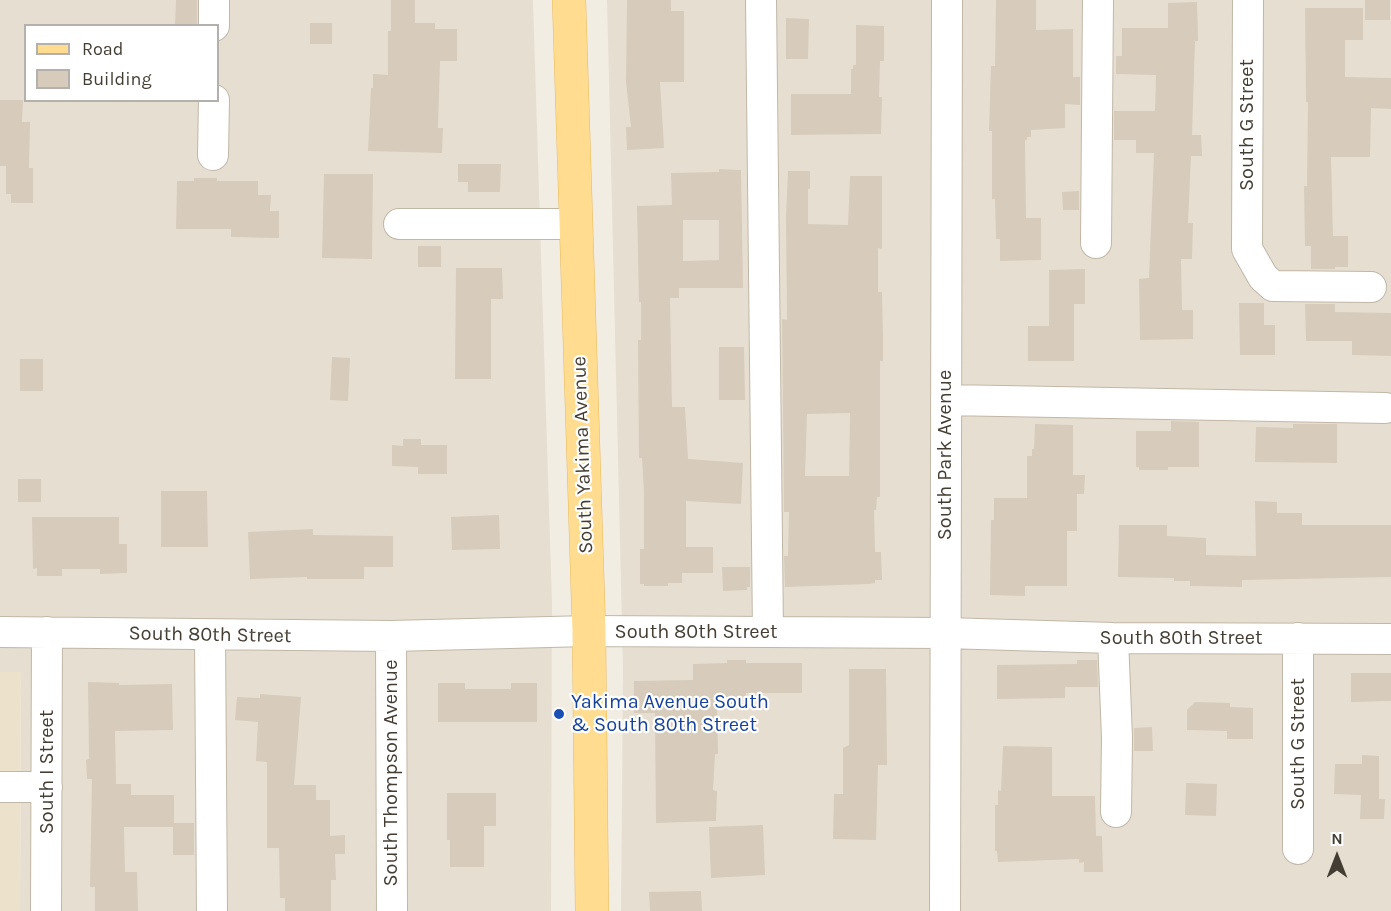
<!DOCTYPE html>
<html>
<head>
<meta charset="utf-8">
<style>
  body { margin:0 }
  #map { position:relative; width:1391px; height:911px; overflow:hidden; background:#f2ede3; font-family:Karla,sans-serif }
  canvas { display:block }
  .legend { position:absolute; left:24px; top:24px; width:195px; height:78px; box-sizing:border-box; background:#fff; border:2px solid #b4b1ad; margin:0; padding:8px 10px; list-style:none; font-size:18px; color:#443d33 }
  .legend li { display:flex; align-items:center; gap:12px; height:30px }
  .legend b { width:30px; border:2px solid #b4b1ad }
  .north { position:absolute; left:1307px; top:827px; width:60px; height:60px; -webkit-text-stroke:4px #fff; paint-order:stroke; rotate:0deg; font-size:16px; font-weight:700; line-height:24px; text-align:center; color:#443d33 }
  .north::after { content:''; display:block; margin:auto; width:21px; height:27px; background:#443d33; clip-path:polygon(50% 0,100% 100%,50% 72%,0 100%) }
</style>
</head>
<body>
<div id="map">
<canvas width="1391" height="911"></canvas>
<ul class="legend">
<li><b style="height:8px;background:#ffdc8f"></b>Road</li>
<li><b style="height:16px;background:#d7cbbb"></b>Building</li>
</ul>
<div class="north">N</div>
</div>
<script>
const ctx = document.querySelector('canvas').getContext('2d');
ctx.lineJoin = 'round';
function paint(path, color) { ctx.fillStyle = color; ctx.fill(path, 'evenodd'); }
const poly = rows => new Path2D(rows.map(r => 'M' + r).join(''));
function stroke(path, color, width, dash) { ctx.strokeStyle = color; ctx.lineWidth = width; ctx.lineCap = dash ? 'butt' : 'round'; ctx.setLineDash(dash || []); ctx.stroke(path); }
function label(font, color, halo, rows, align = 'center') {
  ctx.font = font + ' Karla,sans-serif'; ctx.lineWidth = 4.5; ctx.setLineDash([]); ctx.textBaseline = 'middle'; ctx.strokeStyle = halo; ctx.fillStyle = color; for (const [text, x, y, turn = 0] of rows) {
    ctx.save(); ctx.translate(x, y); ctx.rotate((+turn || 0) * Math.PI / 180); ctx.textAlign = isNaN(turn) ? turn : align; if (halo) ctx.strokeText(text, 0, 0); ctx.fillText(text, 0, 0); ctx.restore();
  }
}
paint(poly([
  [0,0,533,0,552,602,551,911,20,911,21,673,0,672],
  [26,26,218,26,218,100,26,100],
  [607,0,1391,0,1391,911,621,911,623,669]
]), '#e6dfd1');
paint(poly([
  [0,672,21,672,20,911,0,911]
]), '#ece2cc');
paint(poly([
  [176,0,197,0,197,26,175,26],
  [391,0,415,0,415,23,435,23,435,29,457,29,457,61,440,61,438,128,443,128,442,153,368,151,371,88,373,88,373,74,388,75,388,31,391,31],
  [627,0,671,0,671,11,684,11,684,82,660,82,664,148,627,150,626,127,631,127,626,82],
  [996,0,1036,0,1036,30,1073,29,1073,77,1080,77,1080,105,1065,104,1065,128,1031,130,1031,137,1027,137,1027,140,1025,140,1026,218,1041,218,1041,260,1000,261,1000,239,996,239,995,199,992,199,992,131,989,131,991,66,995,66],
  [1365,0,1390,0,1390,20,1365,20],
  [1197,2,1198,37,1198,41,1195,41,1192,135,1201,135,1202,156,1191,156,1188,223,1193,223,1192,259,1181,259,1182,310,1193,310,1193,339,1140,340,1139,279,1149,278,1154,153,1136,153,1136,140,1114,140,1114,111,1155,111,1156,75,1116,74,1116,56,1122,56,1122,28,1168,28,1168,3],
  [1305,8,1363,8,1363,40,1345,40,1345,77,1391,78,1391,109,1371,108,1370,157,1331,157,1333,236,1348,236,1348,267,1335,267,1335,269,1311,269,1311,246,1305,246,1304,186,1307,186,1308,102,1306,102],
  [786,18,809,19,808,59,786,59],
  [310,23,332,23,332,44,310,44],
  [856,25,884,26,884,61,880,61,879,97,882,97,881,134,791,135,791,94,851,94,851,69,853,69,853,65,856,65],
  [0,100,23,100,22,122,30,122,29,168,33,168,33,203,11,203,11,194,6,194,6,166,0,166],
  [458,164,501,164,500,192,468,192,468,182,458,182],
  [719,169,741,170,743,288,679,288,679,298,670,298,672,407,685,407,688,459,743,463,741,504,686,501,686,547,713,547,713,573,682,573,682,583,668,583,668,586,644,586,644,584,640,584,640,549,644,549,644,492,642,458,639,458,638,340,641,340,641,302,639,302,637,206,672,205,671,173,719,172],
  [683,220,719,220,719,260,683,261],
  [788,171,810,171,810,189,808,189,808,224,848,225,850,176,882,176,882,249,878,248,878,292,882,292,883,339,883,361,880,361,880,497,877,497,876,510,874,510,875,552,881,552,882,580,875,580,875,583,869,584,785,587,784,556,788,556,789,512,784,512,782,319,787,320,786,217],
  [850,413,849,476,805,476,807,414],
  [324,174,373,174,372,259,322,258],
  [194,178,217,178,217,181,258,181,258,195,271,195,270,211,279,211,279,238,231,237,231,229,176,229,177,181,194,181],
  [1079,191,1079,210,1063,210,1062,192],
  [418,246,441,246,441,267,418,267],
  [456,268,502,268,503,299,491,299,491,379,455,379],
  [1085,269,1085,304,1074,304,1074,361,1028,361,1028,326,1049,326,1049,270],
  [1239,303,1264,303,1264,325,1275,325,1275,355,1240,355],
  [1305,304,1335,304,1335,312,1391,313,1391,356,1352,355,1352,341,1306,341],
  [719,347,744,347,745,400,719,400],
  [332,357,350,358,348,401,330,400],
  [20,359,43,359,43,391,20,391],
  [1171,421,1199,422,1199,467,1168,467,1168,470,1139,470,1139,467,1136,467,1136,431,1171,431],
  [1035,424,1073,425,1073,475,1085,475,1084,494,1077,494,1077,531,1067,531,1067,586,1025,586,1025,596,990,595,991,520,994,520,994,498,1027,498,1027,456,1032,456,1032,449,1034,449],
  [1293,424,1337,424,1337,463,1255,462,1256,427,1293,428],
  [403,439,421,439,421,445,447,445,447,474,418,474,418,467,392,466,392,445,403,446],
  [18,479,41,479,41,502,18,502],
  [161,491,207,491,208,547,161,547],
  [1255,501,1277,502,1277,513,1302,513,1302,525,1391,525,1391,577,1242,580,1242,587,1190,586,1190,581,1174,581,1174,578,1118,577,1119,525,1167,525,1167,536,1206,538,1206,555,1256,556],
  [499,515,500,549,452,550,451,517],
  [32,517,119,517,119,544,127,544,127,573,100,574,100,569,62,569,62,576,37,576,37,568,33,569],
  [313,529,313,535,393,536,393,567,364,567,364,579,307,579,307,577,250,579,248,532],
  [722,567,750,567,750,587,747,587,747,590,723,591],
  [727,660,746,660,746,663,802,663,802,693,746,693,746,705,717,705,718,754,715,754,713,790,717,791,716,821,656,823,655,713,634,713,634,681,693,680,693,664,727,663],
  [1077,660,1097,660,1098,687,1065,687,1065,698,997,699,997,665,1077,664],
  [849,669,886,669,887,765,878,765,876,840,833,839,834,794,843,794,843,748,849,745],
  [1351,673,1391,673,1391,701,1351,702],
  [88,682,119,683,119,685,172,684,173,730,115,731,116,784,131,784,131,795,174,795,174,823,194,823,194,855,173,855,173,827,124,827,125,872,137,872,138,911,95,911,95,887,90,887,92,779,87,779,86,760,89,759],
  [438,683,465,683,465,689,511,689,511,683,537,683,537,722,438,722],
  [260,694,301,697,294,785,316,785,316,800,330,800,330,836,345,835,345,854,335,854,336,880,331,880,331,911,285,911,285,898,280,898,279,848,267,848,267,762,256,761,258,722,235,720,237,697,260,698],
  [1195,702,1230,703,1230,707,1253,708,1253,739,1227,739,1227,731,1187,730,1187,710],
  [1152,727,1153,751,1134,751,1134,728],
  [1003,746,1052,747,1052,796,1095,796,1096,836,1102,836,1103,872,1084,872,1084,862,1079,863,1079,859,998,862,997,851,995,851,995,805,998,805,998,790,1001,791],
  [1362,755,1379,756,1379,799,1385,799,1384,819,1360,819,1361,795,1334,794,1335,764,1362,764],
  [1186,783,1217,784,1216,816,1185,815],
  [447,793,496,793,496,826,484,826,484,867,450,867,450,840,447,840],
  [763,825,765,875,711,878,709,827],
  [701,891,702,911,650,911,649,892]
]), '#d7cbbb');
const minor = poly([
  [761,0,768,632],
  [1248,0,1247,249,1263,277,1273,286,1371,287],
  [214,26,214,0],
  [213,155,214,100],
  [399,224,576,224],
  [1096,243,1098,0],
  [946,400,1385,408],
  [0,632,391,636,589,631,768,632,945,633,1113,638,1391,639],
  [210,635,212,911],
  [391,636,392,911],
  [1113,638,1117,738,1116,812],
  [0,787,47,787],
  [1298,849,1298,638],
  [46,911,47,632],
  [945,911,947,0]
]);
const major = poly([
  [569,0,589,631,592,911]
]);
stroke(minor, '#c1b7a8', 32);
stroke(major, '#e7b95c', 34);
stroke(minor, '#fff', 30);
stroke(major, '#ffdc8f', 33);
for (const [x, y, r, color] of [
  [559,714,6,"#1a4fb4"]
]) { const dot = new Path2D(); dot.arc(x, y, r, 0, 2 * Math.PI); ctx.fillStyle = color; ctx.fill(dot); stroke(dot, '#fff', 2); }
label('20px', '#443d33', '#fff', [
  ["South G Street",1247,125,-90],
  ["South Yakima Avenue",583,455,-92],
  ["South Park Avenue",945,455,-90],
  ["South 80th Street",696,632],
  ["South 80th Street",210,635,1],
  ["South 80th Street",1181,638],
  ["South G Street",1298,744,-90],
  ["South I Street",47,772,-90],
  ["South Thompson Avenue",391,773,-90]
]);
label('20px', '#164399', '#fff', [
  ["Yakima Avenue South",571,702],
  ["& South 80th Street",571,725]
], 'left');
</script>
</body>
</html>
